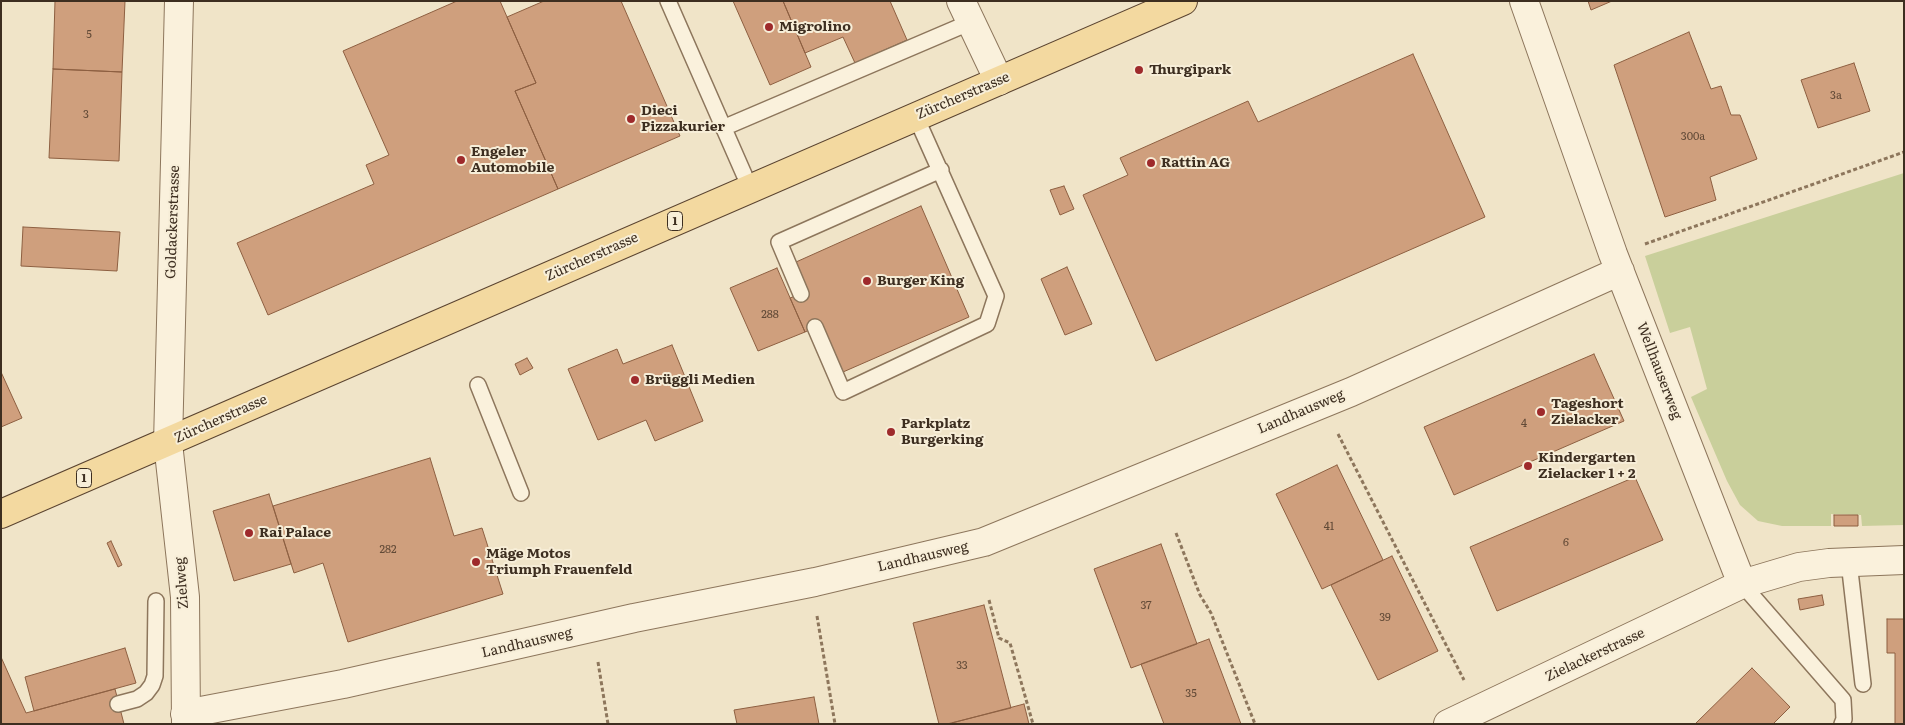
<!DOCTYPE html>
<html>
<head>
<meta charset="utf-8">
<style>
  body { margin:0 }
  #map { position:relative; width:1905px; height:725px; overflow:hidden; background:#f0e4c8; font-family:Literata,serif }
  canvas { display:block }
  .frame { position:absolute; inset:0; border:2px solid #3d2e20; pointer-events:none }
</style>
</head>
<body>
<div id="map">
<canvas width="1905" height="725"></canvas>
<div class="frame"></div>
</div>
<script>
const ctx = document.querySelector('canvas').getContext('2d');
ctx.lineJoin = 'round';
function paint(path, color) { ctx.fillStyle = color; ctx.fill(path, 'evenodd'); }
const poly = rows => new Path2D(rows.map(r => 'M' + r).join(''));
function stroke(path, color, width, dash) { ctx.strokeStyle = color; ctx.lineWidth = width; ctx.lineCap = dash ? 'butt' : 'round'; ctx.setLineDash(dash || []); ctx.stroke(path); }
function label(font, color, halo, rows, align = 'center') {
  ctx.font = font + ' Literata,serif'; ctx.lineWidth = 4; ctx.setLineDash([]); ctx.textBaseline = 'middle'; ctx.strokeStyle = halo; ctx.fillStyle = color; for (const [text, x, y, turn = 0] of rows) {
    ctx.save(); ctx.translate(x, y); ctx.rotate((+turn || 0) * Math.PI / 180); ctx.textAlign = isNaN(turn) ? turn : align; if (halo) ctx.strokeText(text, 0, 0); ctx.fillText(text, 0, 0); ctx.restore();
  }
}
paint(poly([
  [1904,173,1904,525,1862,526,1861,515,1831,514,1831,526,1782,526,1758,521,1740,505,1727,481,1691,397,1707,389,1690,327,1670,333,1645,256]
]), '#c9cf9b');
const building = poly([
  [55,1,125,1,122,72,53,69,55,1],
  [457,1,500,1,536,83,515,91,558,189,268,315,237,243,374,184,366,165,389,155,343,51,457,1],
  [544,1,621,1,680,136,558,189,515,91,536,83,507,17,544,1],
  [733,1,783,1,811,67,770,85,733,1],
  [783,1,890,1,907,40,855,63,843,37,805,53,783,1],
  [1588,1,1612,1,1591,10,1588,1],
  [1689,32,1711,89,1721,86,1731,115,1740,115,1757,159,1710,177,1716,200,1665,217,1614,65,1689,32],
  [1413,54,1485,217,1156,361,1083,195,1128,175,1120,158,1248,101,1258,122,1413,54],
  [1854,63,1870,111,1818,128,1801,80,1854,63],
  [53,69,122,72,119,161,49,158,53,69],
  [1064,186,1074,209,1060,215,1050,190,1064,186],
  [921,206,969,317,843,372,822,324,805,332,790,298,808,291,796,262,921,206],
  [23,227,120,232,117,271,21,266,23,227],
  [1067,267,1092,324,1065,335,1041,279,1067,267],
  [777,268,805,332,758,351,730,288,777,268],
  [672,345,703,421,655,441,646,420,598,440,568,369,617,349,623,364,672,345],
  [1594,354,1624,421,1454,495,1424,427,1594,354],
  [527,358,533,368,520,375,515,364,527,358],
  [1,372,22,418,1,427,1,372],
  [430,458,454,536,482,528,503,594,348,642,323,563,294,573,273,506,430,458],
  [1337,465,1383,560,1322,589,1276,494,1337,465],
  [1635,477,1663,540,1497,611,1470,547,1635,477],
  [269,494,291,564,234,581,213,511,269,494],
  [1834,515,1858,515,1858,526,1834,526,1834,515],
  [111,541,122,565,118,567,107,543,111,541],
  [1161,544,1197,644,1131,668,1094,569,1161,544],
  [1392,556,1438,651,1378,680,1331,585,1392,556],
  [1822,595,1824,605,1800,610,1798,599,1822,595],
  [984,605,1011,708,947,724,939,724,913,623,984,605],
  [1887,619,1904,619,1904,724,1895,724,1895,653,1887,653,1887,619],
  [1209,639,1241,724,1164,724,1141,664,1209,639],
  [125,648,136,683,34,711,25,677,125,648],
  [1,657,26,713,115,689,124,724,1,724,1,657],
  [1752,668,1790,707,1773,724,1695,724,1752,668],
  [814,697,819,724,737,724,734,710,814,697],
  [1024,704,1029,724,952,724,952,723,1024,704]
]);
paint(building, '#cf9f7d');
stroke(building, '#8d5f41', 1);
const lane = poly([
  [668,1,750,188],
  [723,128,971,22],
  [801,294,779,242,941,170],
  [815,327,843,392,987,324,996,296,916,117],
  [478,385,521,493],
  [1849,562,1863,684],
  [1742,584,1843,700,1844,719,1842,724],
  [118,704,137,699,146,693,152,685,155,676,156,601]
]);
const street = poly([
  [179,1,168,443,185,597,186,724],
  [961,1,999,81],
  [1524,1,1613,254,1742,584],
  [185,714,343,684,634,618,815,582,984,542,1351,392,1620,271],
  [1448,724,1742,584,1799,567,1829,563,1904,560]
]);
const primary = poly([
  [1,514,1183,1]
]);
stroke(lane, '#8d765c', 18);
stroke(street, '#8d765c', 30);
stroke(primary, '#5b4430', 30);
stroke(poly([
  [1645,244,1904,152],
  [1338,434,1464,680],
  [1176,533,1200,595,1211,613,1255,724],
  [989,600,999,638,1010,643,1033,724],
  [817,616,835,724],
  [598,662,608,724]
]), '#8d765c', 3, [4, 2.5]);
stroke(lane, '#faf1dc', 15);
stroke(street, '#faf1dc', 28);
stroke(primary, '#f3d9a0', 28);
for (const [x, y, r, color] of [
  [769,27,5,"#9e2a2b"],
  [1139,70,5,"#9e2a2b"],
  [631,119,5,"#9e2a2b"],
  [461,160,5,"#9e2a2b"],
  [1151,163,5,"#9e2a2b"],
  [867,281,5,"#9e2a2b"],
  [635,380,5,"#9e2a2b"],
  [1541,412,5,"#9e2a2b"],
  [891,432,5,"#9e2a2b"],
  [1528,466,5,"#9e2a2b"],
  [249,533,5,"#9e2a2b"],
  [476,562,5,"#9e2a2b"]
]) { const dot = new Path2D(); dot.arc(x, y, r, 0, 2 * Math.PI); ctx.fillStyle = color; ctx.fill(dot); stroke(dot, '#f7eed8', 2); }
label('11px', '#624a37', null, [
  ["5",89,35],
  ["3a",1836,96],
  ["3",86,115],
  ["300a",1693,137],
  ["288",770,315],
  ["4",1524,424],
  ["41",1329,527],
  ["6",1566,543],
  ["282",388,550],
  ["37",1146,606],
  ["39",1385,618],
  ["33",962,666],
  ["35",1191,694]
]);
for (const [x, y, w] of [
  [675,221,15],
  [84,478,15]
]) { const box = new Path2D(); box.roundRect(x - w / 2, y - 9.5, w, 19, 4); ctx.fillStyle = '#f7eed8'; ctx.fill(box); stroke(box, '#3d2e20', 1); }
label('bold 12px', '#3d2e20', null, [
  ["1",675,221],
  ["1",84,478]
]);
label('bold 14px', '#3d2e20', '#f7eed8', [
  ["Migrolino",779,27],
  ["Thurgipark",1149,70],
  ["Dieci",641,111],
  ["Pizzakurier",641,127],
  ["Engeler",471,152],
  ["Automobile",471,168],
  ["Rattin AG",1161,163],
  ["Burger King",877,281],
  ["Brüggli Medien",645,380],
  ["Tageshort",1551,404],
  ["Zielacker",1551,420],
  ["Parkplatz",901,424],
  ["Burgerking",901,440],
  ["Kindergarten",1538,458],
  ["Zielacker 1 + 2",1538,474],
  ["Rai Palace",259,533],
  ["Mäge Motos",486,554],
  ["Triumph Frauenfeld",486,570]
], 'left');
label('14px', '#3d2e20', '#f7eed8', [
  ["Zürcherstrasse",963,96,-23],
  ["Goldackerstrasse",173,222,-88],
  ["Zürcherstrasse",592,257,-24],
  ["Wellhauserweg",1659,371,69],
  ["Landhausweg",1301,412,-23],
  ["Zürcherstrasse",221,419,-24],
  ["Landhausweg",923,557,-13],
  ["Zielweg",182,583,-94],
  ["Landhausweg",527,643,-13],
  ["Zielackerstrasse",1595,655,-25]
]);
</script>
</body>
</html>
